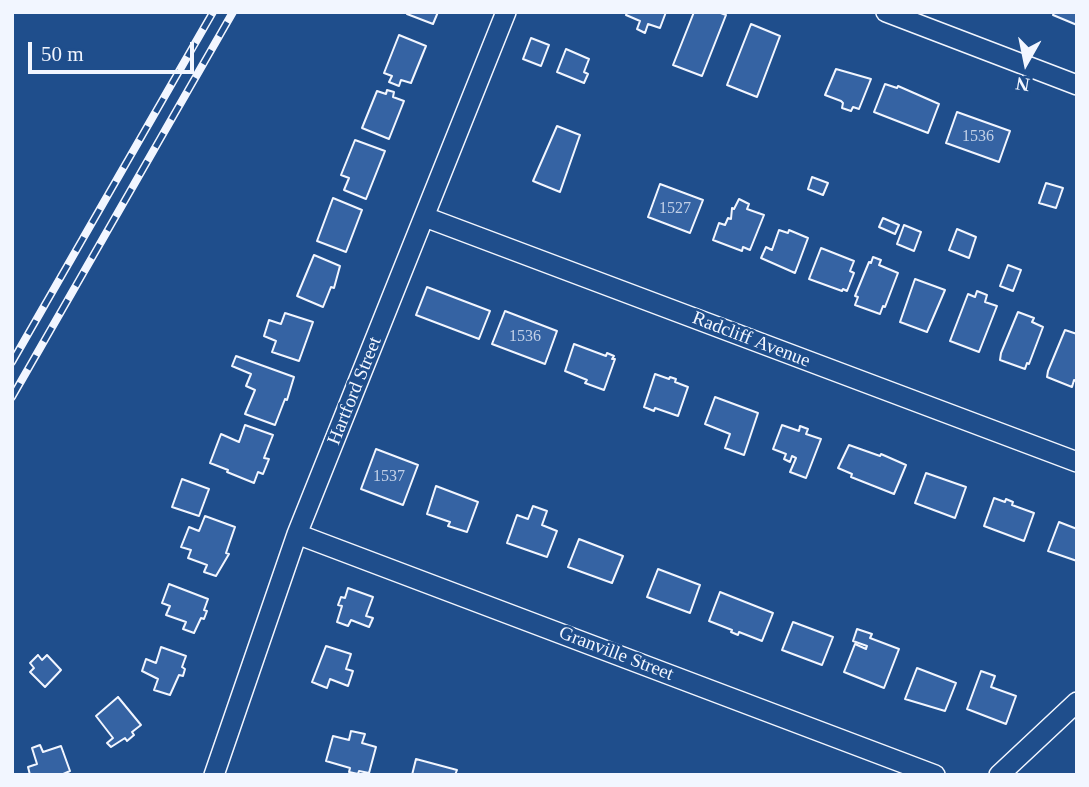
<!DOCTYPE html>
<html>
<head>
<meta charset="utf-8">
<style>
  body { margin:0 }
  #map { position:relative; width:1089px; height:787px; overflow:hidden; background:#1f4e8c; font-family:"Times New Roman",serif }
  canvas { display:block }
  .frame { position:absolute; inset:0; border:14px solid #f2f6ff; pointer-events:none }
  .north { position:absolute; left:991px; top:28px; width:70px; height:70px; -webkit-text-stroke:5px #1f4e8c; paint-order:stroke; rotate:189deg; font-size:19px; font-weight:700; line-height:28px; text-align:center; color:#f2f6ff }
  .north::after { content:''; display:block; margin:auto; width:24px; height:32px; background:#f2f6ff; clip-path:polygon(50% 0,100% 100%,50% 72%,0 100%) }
  .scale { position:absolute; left:28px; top:42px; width:166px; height:32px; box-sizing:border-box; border:4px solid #f2f6ff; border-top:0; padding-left:9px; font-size:21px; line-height:24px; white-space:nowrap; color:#f2f6ff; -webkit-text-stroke:5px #1f4e8c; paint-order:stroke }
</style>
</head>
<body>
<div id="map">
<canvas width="1089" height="787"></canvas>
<div class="frame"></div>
<div class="north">N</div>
<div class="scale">50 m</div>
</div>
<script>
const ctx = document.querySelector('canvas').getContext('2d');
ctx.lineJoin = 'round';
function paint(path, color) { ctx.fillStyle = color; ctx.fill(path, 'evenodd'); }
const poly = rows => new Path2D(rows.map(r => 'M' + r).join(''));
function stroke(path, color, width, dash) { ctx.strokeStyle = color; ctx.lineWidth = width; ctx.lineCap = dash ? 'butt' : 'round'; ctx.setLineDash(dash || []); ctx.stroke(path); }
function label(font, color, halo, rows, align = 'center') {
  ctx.font = font + ' "Times New Roman",serif'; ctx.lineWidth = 5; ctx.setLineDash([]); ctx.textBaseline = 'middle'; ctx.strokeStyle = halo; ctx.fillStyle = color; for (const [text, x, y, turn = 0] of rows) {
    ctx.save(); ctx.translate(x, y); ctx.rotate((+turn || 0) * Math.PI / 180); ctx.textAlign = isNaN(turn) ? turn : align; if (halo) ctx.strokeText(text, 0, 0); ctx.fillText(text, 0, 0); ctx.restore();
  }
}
const building = poly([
  [408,12,438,12,433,24,407,14,408,12],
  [627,12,666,12,660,28,648,24,645,33,637,29,640,21,626,15,627,12],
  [694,12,718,12,726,15,702,76,673,65,694,12],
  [1054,12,1077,12,1077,25,1053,15,1054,12],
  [751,24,780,36,757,97,727,85,751,24],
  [399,35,426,46,411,83,401,80,399,86,389,82,392,76,384,73,399,35],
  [531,38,549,45,541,66,523,59,531,38],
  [566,49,589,59,584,72,588,74,584,83,557,72,566,49],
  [836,69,871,79,859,109,853,107,851,111,842,108,843,103,841,101,825,95,836,69],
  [885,84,897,88,898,86,939,104,928,133,874,112,885,84],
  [387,90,394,92,393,97,404,101,389,139,362,128,377,91,386,94,387,90],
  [957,112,1010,131,999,162,946,143,957,112],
  [557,126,580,135,560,192,533,181,557,126],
  [355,140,385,151,366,199,344,190,349,178,341,175,355,140],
  [812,177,828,183,823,195,808,189,812,177],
  [1046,183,1063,188,1056,208,1039,203,1046,183],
  [660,184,703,200,690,233,648,217,660,184],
  [333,198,362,210,346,252,317,241,333,198],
  [739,199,749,204,747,209,764,215,750,250,743,247,742,251,713,240,719,223,725,225,728,218,731,219,732,208,734,209,739,199],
  [883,218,899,225,895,234,879,227,883,218],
  [904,225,921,232,914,251,897,244,904,225],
  [957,229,976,237,969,258,949,250,957,229],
  [779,230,788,233,789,230,808,238,795,273,761,258,766,247,772,250,779,230],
  [821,248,854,261,850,271,854,273,847,291,843,289,842,291,809,279,821,248],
  [314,255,340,266,334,288,331,287,323,307,297,296,314,255],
  [873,257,881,260,879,265,898,273,885,307,883,306,880,314,855,305,858,297,855,296,869,262,871,263,873,257],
  [1008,265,1021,270,1013,291,1000,286,1008,265],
  [915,279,945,290,927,332,900,322,915,279],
  [427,287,490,311,479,339,416,315,427,287],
  [977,291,987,295,985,302,997,306,979,352,950,341,968,294,975,297,977,291],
  [505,311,557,331,545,364,492,344,505,311],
  [1018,312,1034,318,1032,322,1043,327,1029,364,1027,363,1025,369,1000,360,1001,353,1018,312],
  [285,313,313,322,299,361,272,352,276,341,264,336,269,320,281,324,285,313],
  [1065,330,1077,334,1077,381,1074,380,1072,387,1047,377,1048,371,1065,330],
  [574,344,606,356,607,353,614,356,612,359,615,359,604,390,585,383,587,380,565,371,574,344],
  [236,356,294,377,287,400,285,399,275,425,245,414,255,390,246,386,251,374,232,366,236,356],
  [655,374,669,379,670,377,676,379,675,382,688,387,678,416,655,408,654,411,644,407,655,374],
  [715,397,758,413,744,455,725,448,730,434,705,424,715,397],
  [245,425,273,435,264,458,269,459,263,474,258,472,254,483,227,472,228,470,210,463,221,434,239,442,245,425],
  [782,425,799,431,800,426,808,429,806,434,821,439,806,478,790,472,796,458,792,456,790,462,784,459,786,454,773,449,782,425],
  [849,445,880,456,881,454,906,465,894,494,851,477,852,474,838,468,849,445],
  [376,449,418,465,403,505,361,489,376,449],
  [926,473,966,487,955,518,915,503,926,473],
  [182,479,209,489,199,516,172,507,182,479],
  [436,486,478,502,467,532,448,526,450,522,427,514,436,486],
  [994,498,1005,502,1006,499,1013,502,1012,505,1034,513,1024,541,984,526,994,498],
  [533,506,547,511,542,525,557,531,547,557,507,543,517,515,528,519,533,506],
  [205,516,235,527,226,553,229,554,216,576,204,572,207,565,188,558,191,550,181,547,189,527,199,531,205,516],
  [1059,522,1077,529,1077,561,1048,551,1059,522],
  [579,539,623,556,612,583,568,567,579,539],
  [658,569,700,585,690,613,647,597,658,569],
  [169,584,208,599,204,610,207,611,204,619,201,618,194,633,183,629,186,622,166,615,170,606,162,603,169,584],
  [348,588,373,597,366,616,373,618,369,627,351,620,348,626,337,622,342,606,338,605,341,597,345,598,348,588],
  [720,592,773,613,762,641,739,632,738,635,731,632,732,630,709,621,720,592],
  [793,622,833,637,822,665,782,650,793,622],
  [857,629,872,634,870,638,899,649,884,688,844,672,855,644,866,649,867,646,853,641,857,629],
  [326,646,351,654,346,669,353,671,348,686,330,679,327,688,312,682,326,646],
  [161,647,186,656,182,667,185,669,183,676,179,675,170,695,154,690,158,679,142,671,146,659,156,663,161,647],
  [38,655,42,660,47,655,61,670,45,687,30,672,34,668,30,663,38,655],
  [917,668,956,683,945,711,905,699,917,668],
  [981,671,995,676,991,687,1016,696,1006,724,967,709,981,671],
  [118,697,141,725,132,732,134,735,127,741,125,738,111,747,107,743,113,738,96,716,118,697],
  [351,731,365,734,362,743,376,747,369,773,359,771,358,774,349,772,350,768,326,761,333,736,349,740,351,731],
  [40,745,43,752,61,746,70,771,61,775,30,775,28,767,37,764,32,748,40,745],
  [416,759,457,770,455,775,412,775,416,759]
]);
paint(building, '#3563a3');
stroke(building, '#f2f6ff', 2);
const street = poly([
  [886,12,1077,85],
  [425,217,1077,462],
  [297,534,935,775],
  [214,775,297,534,506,12],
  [999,775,1077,702]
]);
stroke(street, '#f2f6ff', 22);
stroke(street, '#1f4e8c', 19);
const rail = poly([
  [12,362,213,12],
  [12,397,233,12]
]);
stroke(rail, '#f2f6ff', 8);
stroke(rail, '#1f4e8c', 5, [16]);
label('16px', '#c3d1e8', null, [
  ["1536",978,137],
  ["1527",675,209],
  ["1536",525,337],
  ["1537",389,477]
]);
label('19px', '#f2f6ff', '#1f4e8c', [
  ["Radcliff Avenue",751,340,21],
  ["Hartford Street",355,391,-68],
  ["Granville Street",616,654,21]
]);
</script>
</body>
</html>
